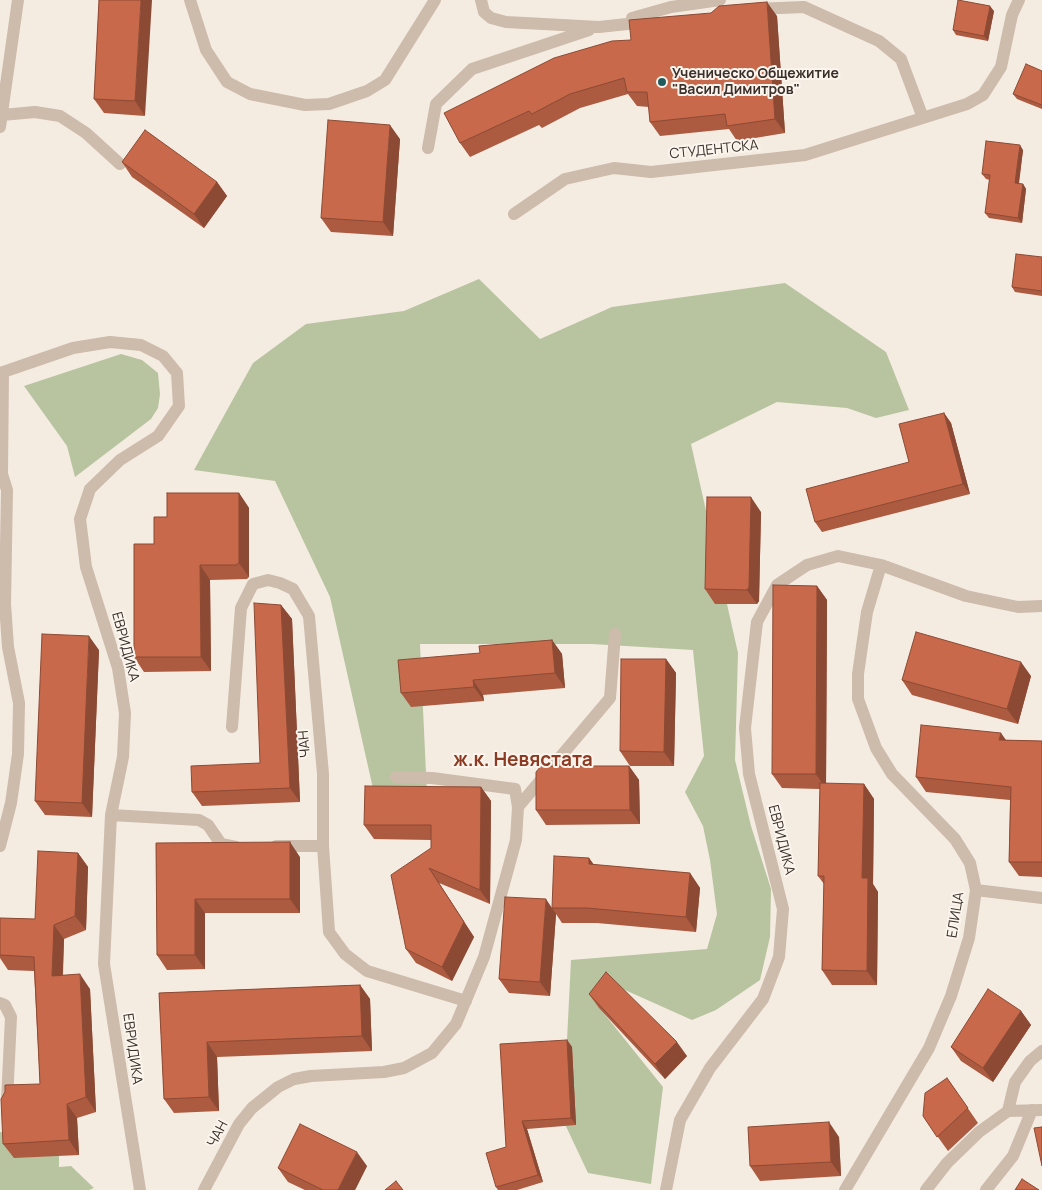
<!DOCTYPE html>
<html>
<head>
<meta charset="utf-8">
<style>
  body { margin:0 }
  canvas { display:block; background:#f4ebe1 }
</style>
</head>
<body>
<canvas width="1042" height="1190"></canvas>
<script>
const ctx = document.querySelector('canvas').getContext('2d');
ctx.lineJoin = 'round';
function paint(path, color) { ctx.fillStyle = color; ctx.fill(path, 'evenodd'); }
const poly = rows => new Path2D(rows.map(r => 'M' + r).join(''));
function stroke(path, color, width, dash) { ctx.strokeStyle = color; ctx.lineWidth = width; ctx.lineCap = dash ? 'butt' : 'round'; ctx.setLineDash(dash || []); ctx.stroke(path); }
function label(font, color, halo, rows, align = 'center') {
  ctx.font = font + ' Manrope,sans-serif'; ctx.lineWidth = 4; ctx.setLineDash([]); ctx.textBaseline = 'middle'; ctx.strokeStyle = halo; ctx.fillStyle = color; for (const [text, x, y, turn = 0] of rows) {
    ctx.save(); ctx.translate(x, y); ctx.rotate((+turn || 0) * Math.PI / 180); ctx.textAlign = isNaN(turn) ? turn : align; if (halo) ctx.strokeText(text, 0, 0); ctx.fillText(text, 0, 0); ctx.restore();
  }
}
paint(poly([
  [479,279,540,339,612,307,785,283,886,352,909,410,876,418,847,408,777,402,691,444,738,653,735,760,751,826,771,889,770,937,760,980,716,1010,692,1020,616,986,594,1001,663,1087,651,1184,588,1173,563,1120,571,960,707,949,717,914,710,860,703,826,685,792,704,756,693,650,592,644,420,644,427,795,374,793,330,597,275,481,194,470,253,363,306,324,404,311],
  [121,354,142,360,158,373,160,394,158,408,151,419,75,477,67,446,24,386],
  [0,1132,59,1139,59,1167,71,1166,94,1188,89,1190,0,1190]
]), '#b8c4a0');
stroke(poly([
  [190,0,206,50,227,82,250,94,305,105,329,104,367,91,385,80,435,0],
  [481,0,484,12,491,18,506,22,599,27,646,22],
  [755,9,804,7,879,41,901,59,923,118],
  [632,18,671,7,720,0],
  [2,115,35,112,60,116,86,133,120,164],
  [0,127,18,0],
  [428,148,436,104,472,69,589,30],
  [514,214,565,179,614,168,651,172,805,155,967,104,983,95,1001,67,1012,15,1019,0],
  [0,373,73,348,110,342,141,345,163,356,177,373,179,406,158,436,120,460,90,489,80,519,86,567,118,668,125,713,123,757,111,815,104,964,140,1190],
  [232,727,241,608,253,584,268,580,280,583,293,589,309,616,323,774,323,846,329,932,345,954,367,971,466,1001],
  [396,777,432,778,515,789,518,807],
  [111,815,199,820,208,825,221,844,236,847],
  [0,846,11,803,18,754,19,703,8,647,5,604,7,490,2,474,3,372],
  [276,846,323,846],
  [976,890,1042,898],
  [0,1003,5,1005,11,1017,7,1101],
  [1008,1111,1015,1082,1030,1061,1042,1051],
  [204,1190,239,1124,252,1108,278,1087,294,1079,311,1076,384,1072,404,1068,432,1053,456,1024,484,957,516,840,518,807,610,698,615,634],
  [666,1190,680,1120,710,1068,763,999,779,957,783,909,749,774,745,728,757,622,777,585,807,565,838,556,881,565,966,596,1018,607,1042,606],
  [845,1190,929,1048,951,996,969,938,976,890,970,863,955,839,892,774,876,748,858,699,858,674,867,612,881,565],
  [926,1190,947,1163,979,1132,1008,1111,1042,1110],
  [986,1190,1013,1156,1032,1110]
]), '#cdbbac', 12);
paint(poly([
  [99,0,145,116,104,113,94,99],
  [994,11,988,41,956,35,953,30],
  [777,16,785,133,737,141,729,129,660,136,650,122,649,107,637,106,628,94,580,108,542,128,539,125,470,157,460,143,631,40],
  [1042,71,1042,109,1017,99,1013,94],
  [400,139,393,236,331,232,321,218],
  [1023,150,1019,184,1023,184,1026,189,1022,223,989,218,985,213,990,180,986,179,982,174],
  [122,162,217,182,227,196,204,228,132,177],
  [1042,257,1042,296,1015,292,1012,287],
  [944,413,951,423,970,494,822,532,815,522,909,462],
  [239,493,249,508,249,577,247,579,210,580,211,671,144,672,134,657,154,544,167,517],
  [761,512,759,601,757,604,715,604,705,589],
  [817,586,827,600,826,784,864,784,874,799,873,884,878,892,877,985,832,985,822,970,824,884,818,876,820,789,782,788,772,774],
  [281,605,292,619,300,802,202,806,192,792,260,763],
  [552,640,562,654,565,688,483,695,484,701,411,707,401,693,480,653],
  [99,650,92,817,45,815,35,801],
  [666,659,676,673,674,766,630,766,620,751],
  [1031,676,1018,724,912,695,902,680],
  [1006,740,1042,741,1042,877,1019,876,1009,862,1010,800,926,792,916,777],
  [629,766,639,780,640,824,546,825,536,810],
  [481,787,491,801,490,904,439,883,474,937,452,981,416,963,406,949,431,848,431,840,374,839,364,825],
  [156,843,300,857,300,913,205,913,205,969,167,970,157,955],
  [78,853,88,867,86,930,64,939,63,975,90,989,96,1112,77,1118,79,1155,14,1158,3,1144,40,1084,34,971,8,970,0,958,0,918,35,919],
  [589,858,594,865,690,873,700,888,696,932,597,923,562,923,556,914,550,996,509,993,499,979],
  [360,985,370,999,372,1051,217,1057,219,1111,174,1113,164,1099,159,993],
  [589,994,687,1056,665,1079,599,1008],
  [1021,1011,1031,1025,993,1082,961,1061,951,1047],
  [567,1040,572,1047,576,1125,527,1129,543,1182,517,1190,498,1190,496,1187,506,1147],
  [947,1078,978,1123,948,1151,923,1116],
  [839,1137,841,1176,760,1181,750,1166],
  [367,1166,355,1190,305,1190,288,1182,278,1168]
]), '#ac5a40');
paint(poly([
  [141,0,152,0,145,116,135,101],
  [767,2,777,16,785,133,775,119],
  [990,6,994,11,988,41,984,36],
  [390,125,400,139,393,236,383,222],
  [1020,145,1023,150,1018,188,1015,183],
  [217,182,227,196,204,228,194,214],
  [1023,184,1026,189,1022,223,1018,218],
  [944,413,951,423,970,494,963,484],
  [239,493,249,508,249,577,239,563],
  [751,497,761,512,759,601,757,604,747,590],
  [200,565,210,580,211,671,201,657],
  [817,586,827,600,826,789,816,774],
  [281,605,292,619,300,802,290,788],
  [89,636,99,650,92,817,82,803],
  [552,640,562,654,565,688,555,673],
  [666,659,676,673,674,766,664,752],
  [1021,662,1031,676,1018,724,1007,709],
  [473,680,483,695,484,701,474,687],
  [1001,733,1011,747,999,740],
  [629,766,639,780,640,824,630,810],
  [864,784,874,799,873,884,878,892,877,985,867,971,862,878],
  [481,787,491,801,490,904,480,890],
  [290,842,300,857,300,913,290,899],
  [78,853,88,867,86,930,75,916],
  [589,858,599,872,589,864],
  [429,868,474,937,452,981,442,967],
  [690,873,700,888,696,932,686,917],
  [195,899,205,913,205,969,195,955],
  [546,899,556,914,550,996,540,982],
  [54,925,64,939,62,990,52,976],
  [80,974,90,989,96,1112,86,1097],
  [360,985,370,999,372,1051,362,1036],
  [1021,1011,1031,1025,993,1082,983,1068],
  [567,1040,572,1047,576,1125,571,1118],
  [207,1042,217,1057,219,1111,209,1097],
  [677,1042,687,1056,665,1079,655,1064],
  [67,1104,77,1118,79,1155,69,1140],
  [522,1121,527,1129,543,1182,538,1175],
  [829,1122,839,1137,841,1176,831,1162],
  [357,1152,367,1166,355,1190,338,1190]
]), '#8c4a34');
const building = poly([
  [99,0,141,0,135,101,94,99,99,0],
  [958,0,990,6,984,36,953,30,958,0],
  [767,2,775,119,727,126,725,114,650,122,647,92,627,92,624,78,570,94,532,114,529,111,460,143,444,113,554,58,612,41,631,40,629,20,711,13,719,6,767,2],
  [1026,64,1042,71,1042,105,1013,94,1026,64],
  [328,120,390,125,383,222,321,218,328,120],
  [145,130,217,182,194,214,122,162,145,130],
  [986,141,1020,145,1015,183,1023,184,1018,218,985,213,990,175,982,174,986,141],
  [1016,254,1042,257,1042,291,1012,287,1016,254],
  [944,413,963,484,815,522,806,489,909,462,899,424,944,413],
  [167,493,239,493,239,563,236,565,200,565,201,657,134,657,134,544,154,544,154,517,167,517,167,493],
  [707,497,751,497,749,587,747,590,705,589,707,497],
  [773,585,817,586,816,774,772,774,773,585],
  [254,603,281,605,290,788,192,792,191,766,260,763,254,603],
  [916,632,1021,662,1007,709,902,680,916,632],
  [42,634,89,636,82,803,35,801,42,634],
  [552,640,555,673,473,680,474,687,401,693,398,660,480,653,479,646,552,640],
  [621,659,666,659,664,752,620,751,621,659],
  [921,725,1001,733,999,740,1042,741,1042,862,1009,862,1011,787,916,777,921,725],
  [541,766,629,766,630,810,536,810,536,772,541,766],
  [820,783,864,784,862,878,868,878,867,971,822,970,824,876,818,876,820,783],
  [365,786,481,787,480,890,429,868,464,922,442,967,406,949,391,875,431,848,431,825,364,825,365,786],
  [290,842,290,899,195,899,195,955,157,955,156,843,290,842],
  [38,851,78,853,75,916,54,925,52,976,80,974,86,1097,67,1104,69,1140,3,1144,1,1099,5,1092,5,1085,40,1084,34,957,0,955,0,918,35,919,38,851],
  [554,856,589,858,589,864,690,873,686,917,587,908,552,908,554,856],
  [505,897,546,899,540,982,499,979,505,897],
  [606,972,677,1042,655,1064,589,994,606,972],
  [360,985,362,1036,207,1042,209,1097,164,1099,159,993,360,985],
  [988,989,1021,1011,983,1068,951,1047,988,989],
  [567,1040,571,1118,522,1121,538,1175,496,1187,486,1153,506,1147,500,1044,567,1040],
  [947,1078,968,1108,937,1137,923,1116,925,1093,947,1078],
  [829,1122,831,1162,750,1166,748,1127,829,1122],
  [300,1124,357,1152,338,1190,323,1190,278,1168,300,1124],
  [1042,1127,1042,1166,1034,1128,1042,1127],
  [1022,1179,1039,1190,1015,1190,1022,1179],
  [396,1181,403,1190,385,1190,396,1181]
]);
paint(building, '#c8694b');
stroke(building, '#8c4a34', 1);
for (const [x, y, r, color] of [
  [662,82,5,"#1f5a5e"]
]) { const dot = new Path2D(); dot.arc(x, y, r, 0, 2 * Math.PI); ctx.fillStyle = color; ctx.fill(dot); stroke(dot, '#fbf5ee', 2); }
label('bold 14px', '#3b302b', '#fbf5ee', [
  ["Ученическо Общежитие",672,74],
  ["\"Васил Димитров\"",672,90]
], 'left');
label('14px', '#3b302b', '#fbf5ee', [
  ["СТУДЕНТСКА",714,150,-6],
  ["ЕВРИДИКА",125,647,75],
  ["ЧАН",305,744,-95],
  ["ЕВРИДИКА",781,840,76],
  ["ЕЛИЦА",956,915,-81],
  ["ЕВРИДИКА",132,1049,82],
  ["ЧАН",218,1134,-62]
]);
label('bold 19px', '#8c3b22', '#fbf5ee', [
  ["ж.к. Невястата",523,761]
]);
</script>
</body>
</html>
